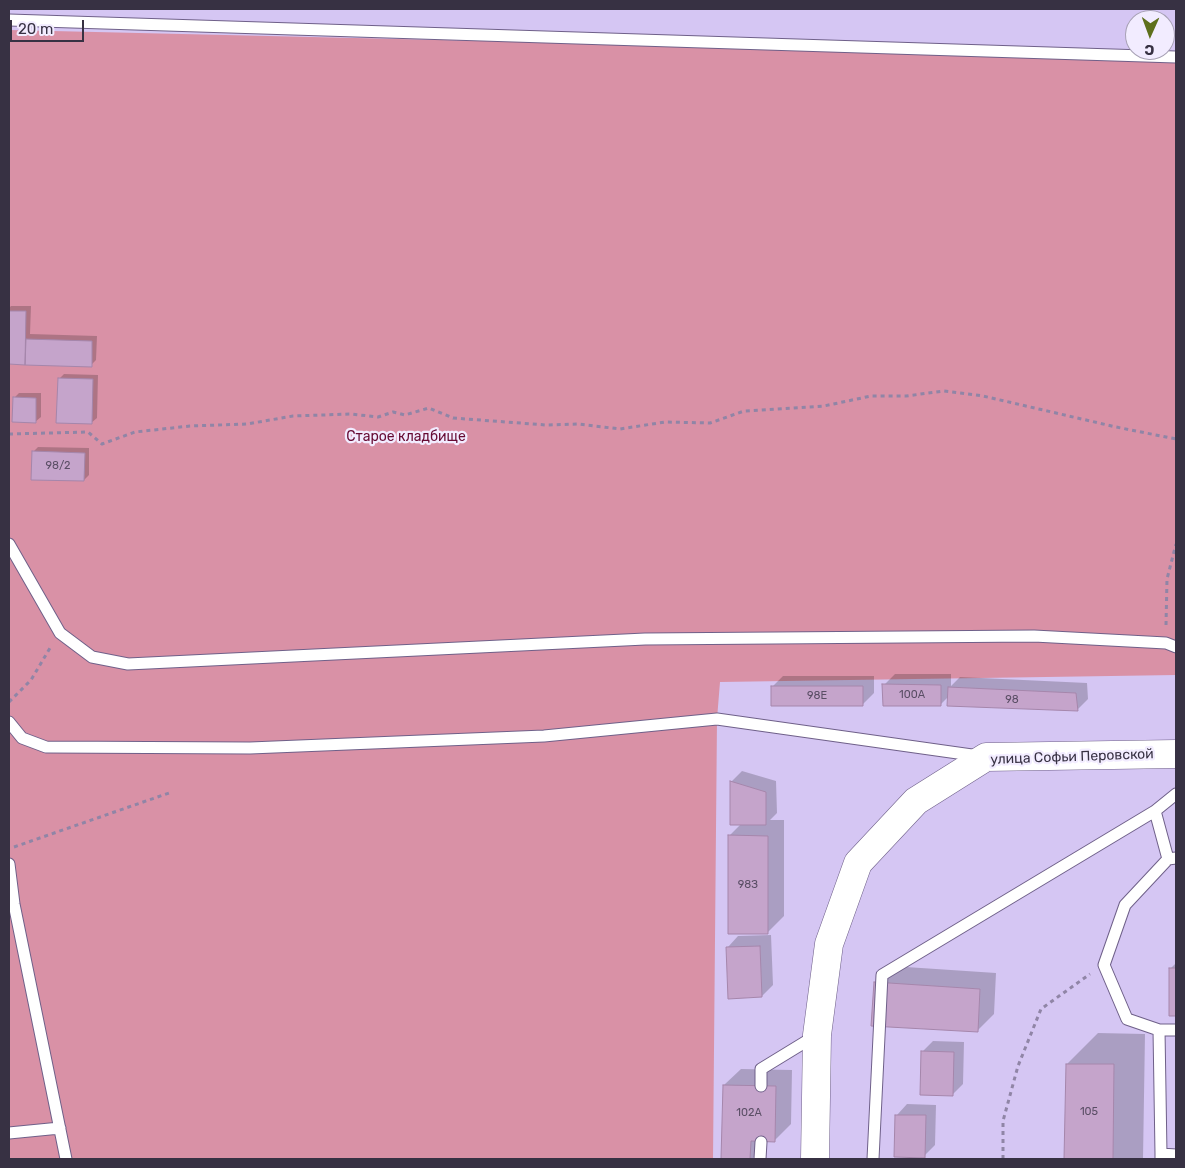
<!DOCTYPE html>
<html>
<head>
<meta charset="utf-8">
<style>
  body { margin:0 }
  #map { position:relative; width:1185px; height:1168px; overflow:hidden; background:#d5c6f3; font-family:Rubik,sans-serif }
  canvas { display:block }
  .frame { position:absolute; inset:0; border:10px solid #373143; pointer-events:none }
  .north { position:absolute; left:1125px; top:10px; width:50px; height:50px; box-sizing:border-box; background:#f2ecff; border:1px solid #a7a1b4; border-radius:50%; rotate:182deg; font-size:14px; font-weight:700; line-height:20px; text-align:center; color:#373143 }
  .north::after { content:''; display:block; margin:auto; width:18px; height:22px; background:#5e6f1c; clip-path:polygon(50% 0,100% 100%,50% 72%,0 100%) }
  .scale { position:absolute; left:10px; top:20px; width:74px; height:22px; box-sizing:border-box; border:2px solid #373143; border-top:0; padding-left:6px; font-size:15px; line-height:18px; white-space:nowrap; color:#373143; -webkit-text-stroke:4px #f2ecff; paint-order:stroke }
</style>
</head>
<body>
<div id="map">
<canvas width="1185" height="1168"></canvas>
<div class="frame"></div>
<div class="north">С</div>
<div class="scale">20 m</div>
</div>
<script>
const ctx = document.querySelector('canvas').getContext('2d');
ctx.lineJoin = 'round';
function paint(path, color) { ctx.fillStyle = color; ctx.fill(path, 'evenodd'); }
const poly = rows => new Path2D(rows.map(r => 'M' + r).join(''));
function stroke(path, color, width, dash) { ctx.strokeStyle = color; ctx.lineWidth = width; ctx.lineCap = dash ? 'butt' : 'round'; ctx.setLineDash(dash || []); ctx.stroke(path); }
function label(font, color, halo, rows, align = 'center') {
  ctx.font = font + ' Rubik,sans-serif'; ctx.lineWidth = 4.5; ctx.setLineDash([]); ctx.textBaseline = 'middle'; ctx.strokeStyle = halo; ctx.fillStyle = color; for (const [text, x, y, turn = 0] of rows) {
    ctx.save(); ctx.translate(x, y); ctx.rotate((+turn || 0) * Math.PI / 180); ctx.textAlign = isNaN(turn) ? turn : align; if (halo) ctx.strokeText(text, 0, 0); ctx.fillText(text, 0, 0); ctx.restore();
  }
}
paint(poly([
  [9,30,1176,57,1176,675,720,682,717,719,713,1159,9,1159]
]), '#d991a6');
paint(poly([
  [11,306,31,306,30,334,97,336,96,360,91,365,9,363,9,308],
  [64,374,98,375,97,418,91,423,59,379],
  [19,393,41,393,41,417,35,422,14,398],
  [38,447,89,448,89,475,84,480,33,452],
  [895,674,951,674,951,686,960,677,1087,683,1088,699,1077,710,949,696,940,705,884,685],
  [783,676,874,676,874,693,863,704,772,687],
  [742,771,776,781,777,813,770,820,784,820,784,916,767,933,729,836,741,824,731,782],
  [771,935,773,985,762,996,728,947,738,936],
  [1176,963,1176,1014,1170,1014,1170,969],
  [891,966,996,973,994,1014,977,1031,875,983],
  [1098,1033,1145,1034,1143,1159,1065,1159,1067,1064],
  [933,1041,964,1042,963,1084,952,1095,922,1052],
  [741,1069,792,1070,791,1124,774,1141,766,1141,766,1145,752,1159,722,1159,724,1085],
  [907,1104,936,1105,935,1145,924,1156,897,1115]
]), '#0003');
const building = poly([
  [9,311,26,311,25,365,9,364,9,311],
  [26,339,92,341,92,367,25,365,26,339],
  [58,378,93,379,92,424,56,423,58,378],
  [13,397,36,398,36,423,12,422,13,397],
  [32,451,85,453,84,481,31,480,32,451],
  [882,684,941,685,941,706,883,706,882,684],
  [771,686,863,686,863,706,771,706,771,686],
  [948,687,1076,693,1078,711,947,706,948,687],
  [730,781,766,792,766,825,730,825,730,781],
  [728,835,768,836,768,934,728,934,728,835],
  [760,946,762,997,728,999,726,947,760,946],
  [1169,968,1176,968,1176,1016,1169,1016,1169,968],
  [874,982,980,989,978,1032,871,1026,874,982],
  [921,1051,954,1052,953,1096,920,1095,921,1051],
  [1066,1064,1114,1064,1113,1159,1064,1159,1066,1064],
  [723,1085,776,1086,775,1142,751,1141,750,1159,721,1159,723,1085],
  [895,1115,926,1115,925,1158,894,1157,895,1115]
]);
paint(building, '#c5a4cb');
stroke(building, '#a586ab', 1);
const service = poly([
  [9,20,1176,57],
  [9,544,60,633,92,657,128,664,645,639,1034,636,1166,643,1176,647],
  [9,722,22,738,46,747,250,748,544,736,717,719,979,756],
  [1155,811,1168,859,1176,858],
  [1168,859,1125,905,1104,965,1127,1019,1159,1030,1176,1030],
  [9,864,14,904,66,1159],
  [1159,1030,1161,1154],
  [761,1086,761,1069,815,1036],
  [9,1133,60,1128],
  [760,1159,761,1142],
  [873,1159,882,975,1155,811,1176,794],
  [1161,1159,1161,1154,1176,1155]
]);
const primary = poly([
  [815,1159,817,1035,829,944,858,863,916,801,986,757,1176,754]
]);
stroke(service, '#6f6089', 13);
stroke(primary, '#6f6089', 29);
stroke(poly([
  [9,434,88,432,102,444,135,432,190,426,247,424,293,416,351,414,378,417,393,412,405,415,429,408,453,418,546,425,578,424,620,429,665,422,710,423,744,411,824,406,871,396,906,396,944,391,983,396,1116,427,1176,439],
  [1166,625,1167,579,1176,544],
  [9,702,31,680,50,648],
  [14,847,169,793],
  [1003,1159,1003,1121,1018,1066,1041,1009,1090,974]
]), '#9085a6', 3, [4, 4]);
stroke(service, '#fff', 11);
stroke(primary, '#fff', 28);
label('11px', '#5a4e65', null, [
  ["98/2",58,466],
  ["100А",912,695],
  ["98Е",817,696],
  ["98",1012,700],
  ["98З",748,885],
  ["105",1089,1112],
  ["102А",749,1113]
]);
label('14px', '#660a33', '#f2ecff', [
  ["Старое кладбище",406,437]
]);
label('14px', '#373143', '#f2ecff', [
  ["улица Софьи Перовской",1072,757,-2]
]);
</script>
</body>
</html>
